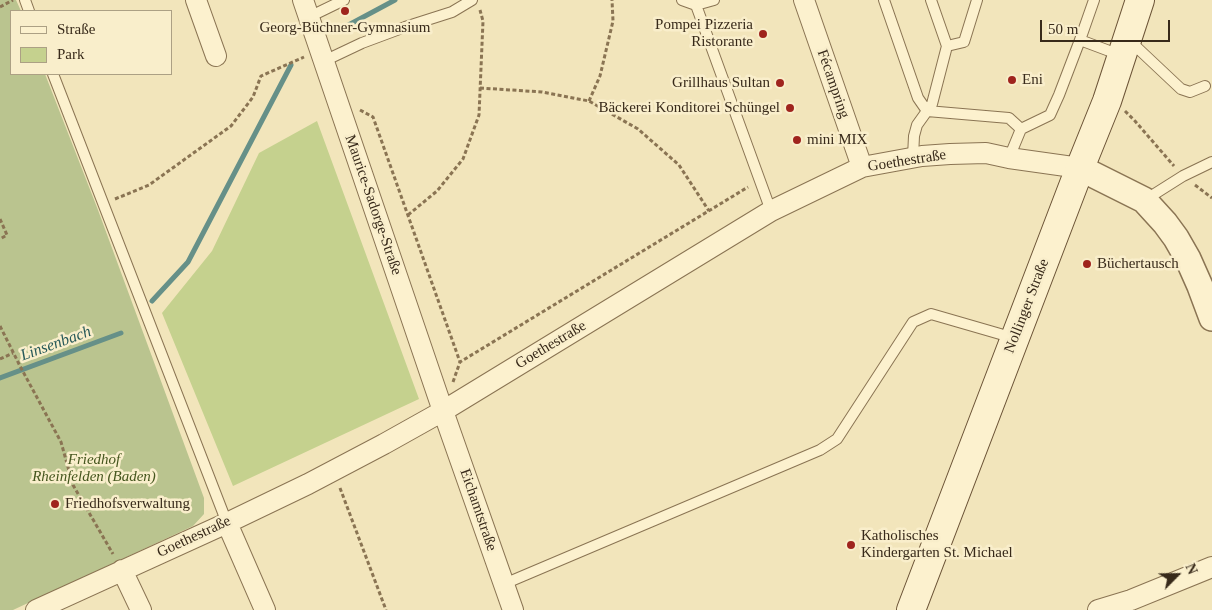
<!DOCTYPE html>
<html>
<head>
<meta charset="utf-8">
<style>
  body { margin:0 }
  #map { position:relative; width:1212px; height:610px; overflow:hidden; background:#f2e5bb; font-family:"Times New Roman",serif }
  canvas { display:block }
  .legend { position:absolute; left:10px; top:10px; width:162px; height:65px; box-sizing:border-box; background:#f9eecb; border:1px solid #aca084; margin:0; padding:6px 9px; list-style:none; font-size:15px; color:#382a1a }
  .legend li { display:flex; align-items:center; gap:10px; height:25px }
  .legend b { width:25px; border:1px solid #aca084 }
  .north { position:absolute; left:1152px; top:550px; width:50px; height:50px; -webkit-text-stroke:4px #f9eecb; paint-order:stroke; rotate:67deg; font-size:14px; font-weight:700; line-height:20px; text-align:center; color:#382a1a }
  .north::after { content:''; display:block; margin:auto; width:18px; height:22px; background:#382a1a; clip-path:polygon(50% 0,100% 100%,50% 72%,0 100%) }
  .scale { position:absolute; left:1040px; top:20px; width:130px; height:22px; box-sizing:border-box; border:2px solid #382a1a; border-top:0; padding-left:6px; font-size:15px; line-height:18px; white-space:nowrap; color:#382a1a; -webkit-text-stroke:4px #f9eecb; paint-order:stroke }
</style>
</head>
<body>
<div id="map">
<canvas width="1212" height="610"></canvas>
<ul class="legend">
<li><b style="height:6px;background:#fcf1ce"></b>Straße</li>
<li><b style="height:14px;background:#c5d18e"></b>Park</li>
</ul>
<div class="north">N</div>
<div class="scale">50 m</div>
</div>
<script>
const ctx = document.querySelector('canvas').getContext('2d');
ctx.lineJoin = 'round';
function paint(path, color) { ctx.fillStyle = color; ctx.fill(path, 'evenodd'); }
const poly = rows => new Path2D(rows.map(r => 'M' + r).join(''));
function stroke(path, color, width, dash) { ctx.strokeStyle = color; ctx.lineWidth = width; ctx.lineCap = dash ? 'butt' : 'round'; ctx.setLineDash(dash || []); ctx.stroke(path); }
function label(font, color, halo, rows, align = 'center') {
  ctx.font = font + ' "Times New Roman",serif'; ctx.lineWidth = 5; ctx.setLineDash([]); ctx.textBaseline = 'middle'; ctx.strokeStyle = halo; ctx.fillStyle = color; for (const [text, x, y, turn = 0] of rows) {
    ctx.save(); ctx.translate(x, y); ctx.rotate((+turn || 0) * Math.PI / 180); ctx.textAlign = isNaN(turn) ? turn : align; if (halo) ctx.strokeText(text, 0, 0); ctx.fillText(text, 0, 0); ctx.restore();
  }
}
paint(poly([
  [317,121,419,399,233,486,162,313,212,251,259,153]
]), '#c5d18e');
paint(poly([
  [0,0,16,0,21,11,11,11,11,74,45,74,98,210,204,498,204,514,193,526,13,610,0,610]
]), '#bac48f');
stroke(poly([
  [341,29,395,0],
  [152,301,188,262,291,65],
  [0,378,121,333]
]), '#669088', 5);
const service = poly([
  [25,0,29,11],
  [682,0,696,5,714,0],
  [884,0,918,98,927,111,1009,118,1021,129],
  [931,0,947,46],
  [696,5,771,211],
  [309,17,344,0],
  [1080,40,1094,0],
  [1130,41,1181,89,1190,92,1205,86],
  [324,61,362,43,405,27,452,12,472,0],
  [53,74,227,523],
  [913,157,914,136,917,125,932,104,947,46,964,42,977,0],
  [1009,158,1021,129,1050,115,1059,95,1080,40,1120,55],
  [1145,200,1183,176,1212,162],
  [504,584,820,450,837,439,913,322,931,314,1014,338]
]);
const minor = poly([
  [196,0,216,56],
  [303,0,443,411,513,610],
  [804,0,862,167],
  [227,523,265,610],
  [122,570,141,610],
  [36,610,227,523,308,484,384,444,443,411,771,211,862,167,922,156,950,154,986,153,1009,158,1080,168],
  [1098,610,1131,600,1212,567]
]);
const tertiary = poly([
  [1080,168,1144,200,1165,223,1176,238,1188,259,1200,286,1212,318]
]);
const secondary = poly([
  [911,610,1080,168,1107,101,1140,0]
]);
stroke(service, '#8a7453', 12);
stroke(minor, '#8a7453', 22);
stroke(tertiary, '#8a7453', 28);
stroke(secondary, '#6c5437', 30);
stroke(poly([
  [0,7,13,0],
  [480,88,542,92,589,101,638,129,679,165,709,211],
  [589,101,600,76,613,21,612,0],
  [360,110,373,117,460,362],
  [1125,111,1135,121,1174,166],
  [1195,185,1212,198],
  [115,199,149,185,231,126,253,97,261,76,304,57],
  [408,215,437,191,463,159,479,115,483,21,480,10],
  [0,219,7,235,0,239],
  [0,326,20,366,61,442,73,485,113,554],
  [0,359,13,353],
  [453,382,460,362,748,187],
  [340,488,386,610]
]), '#8a7453', 3, [4, 2.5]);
stroke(service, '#fcf1ce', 10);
stroke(minor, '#fcf1ce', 20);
stroke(tertiary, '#fcf1ce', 25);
stroke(secondary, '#fcf1ce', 28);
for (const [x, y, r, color] of [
  [345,11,5,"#9f241d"],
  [763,34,5,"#9f241d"],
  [1012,80,5,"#9f241d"],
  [780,83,5,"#9f241d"],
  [790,108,5,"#9f241d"],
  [797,140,5,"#9f241d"],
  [1087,264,5,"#9f241d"],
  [55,504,5,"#9f241d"],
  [851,545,5,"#9f241d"]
]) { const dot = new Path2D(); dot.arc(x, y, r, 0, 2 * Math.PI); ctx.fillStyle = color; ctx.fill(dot); stroke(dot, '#f9eecb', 2); }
label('15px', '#382a1a', '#f9eecb', [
  ["Pompei Pizzeria",753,25,"right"],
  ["Ristorante",753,42,"right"],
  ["Georg-Büchner-Gymnasium",345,28,"center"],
  ["Eni",1022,80],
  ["Grillhaus Sultan",770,83,"right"],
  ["Bäckerei Konditorei Schüngel",780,108,"right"],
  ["mini MIX",807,140],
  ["Büchertausch",1097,264],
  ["Friedhofsverwaltung",65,504],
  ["Katholisches",861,536],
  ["Kindergarten St. Michael",861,553]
], 'left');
label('15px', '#382a1a', '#f9eecb', [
  ["Fécampring",833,84,71],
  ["Goethestraße",907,161,-9],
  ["Maurice-Sadorge-Straße",373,205,71],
  ["Nollinger Straße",1027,306,-69],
  ["Goethestraße",551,345,-31],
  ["Eichamtstraße",478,510,71],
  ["Goethestraße",194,537,-25]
]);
label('italic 15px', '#45561e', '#f9eecb', [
  ["Friedhof",94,460],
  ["Rheinfelden (Baden)",94,477]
]);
label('italic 16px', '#275959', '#f9eecb', [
  ["Linsenbach",56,344,-20]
]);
</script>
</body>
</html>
